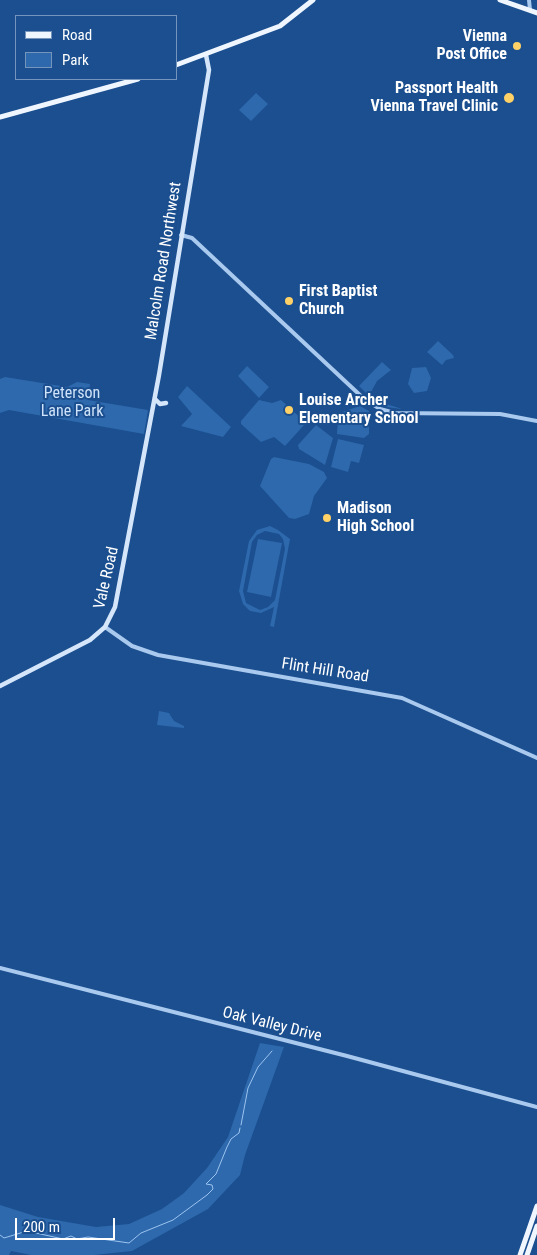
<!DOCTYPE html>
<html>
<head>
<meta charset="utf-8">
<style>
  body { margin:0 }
  #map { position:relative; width:537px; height:1255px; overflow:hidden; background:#1b4f8f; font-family:"Roboto Condensed",sans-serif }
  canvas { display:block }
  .legend { position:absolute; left:15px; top:15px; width:162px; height:65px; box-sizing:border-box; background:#1b4f8f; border:1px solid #7695bc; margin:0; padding:6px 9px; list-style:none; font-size:15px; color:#fff }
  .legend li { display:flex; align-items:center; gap:10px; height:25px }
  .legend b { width:25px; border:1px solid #7695bc }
  .scale { position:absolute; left:15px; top:1218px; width:100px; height:22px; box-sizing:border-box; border:2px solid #fff; border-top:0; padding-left:6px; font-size:15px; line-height:18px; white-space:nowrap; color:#fff; -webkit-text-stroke:4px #1b4f8f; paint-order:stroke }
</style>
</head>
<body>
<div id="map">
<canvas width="537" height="1255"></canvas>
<ul class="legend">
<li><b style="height:6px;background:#f0f6ff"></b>Road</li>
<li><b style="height:14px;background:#2e69ad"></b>Park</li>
</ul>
<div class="scale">200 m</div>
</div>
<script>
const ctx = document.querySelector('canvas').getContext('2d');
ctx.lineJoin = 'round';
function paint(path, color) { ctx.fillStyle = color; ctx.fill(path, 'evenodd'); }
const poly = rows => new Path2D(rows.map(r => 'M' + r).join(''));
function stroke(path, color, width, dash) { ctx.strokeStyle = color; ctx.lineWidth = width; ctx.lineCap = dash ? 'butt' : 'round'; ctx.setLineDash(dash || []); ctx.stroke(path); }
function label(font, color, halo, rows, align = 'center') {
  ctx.font = font + ' "Roboto Condensed",sans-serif'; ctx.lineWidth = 4; ctx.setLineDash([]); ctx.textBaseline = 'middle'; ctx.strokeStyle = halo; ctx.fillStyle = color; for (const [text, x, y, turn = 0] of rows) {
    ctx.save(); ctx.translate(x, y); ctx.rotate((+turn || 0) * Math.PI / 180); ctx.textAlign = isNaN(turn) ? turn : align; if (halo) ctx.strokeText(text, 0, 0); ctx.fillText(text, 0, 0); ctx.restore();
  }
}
paint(poly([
  [256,93,268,104,251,121,239,110],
  [438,341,453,355,454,358,446,360,442,365,427,352],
  [382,362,391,370,377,381,370,394,383,403,402,409,386,407,375,402,359,386],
  [247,366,269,387,259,398,238,376],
  [426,367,431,378,427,391,414,393,408,384,412,368],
  [5,377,67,387,77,382,90,384,88,400,148,410,144,434,9,410,0,413,0,379],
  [187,386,231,427,223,437,181,426,192,414,178,397],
  [259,400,272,403,281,400,304,421,305,424,285,446,274,437,261,442,241,424,241,421],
  [360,406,369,411,369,434,364,438,337,434,338,418,342,412],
  [316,425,333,438,325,465,299,449,298,445],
  [338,439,364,445,359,463,351,461,348,472,331,467],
  [274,457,309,464,324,472,327,478,314,496,309,514,295,519,289,518,260,486,271,459],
  [270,526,278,530,290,539,274,627,270,626,274,607,261,613,250,611,243,604,239,591,249,541,257,530],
  [265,531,279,534,283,539,285,549,275,600,268,607,260,610,246,603,243,591,252,542,257,535],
  [258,539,282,543,271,597,247,592],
  [159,711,169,713,174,721,184,726,184,728,157,725],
  [260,1043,284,1047,245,1155,240,1175,208,1209,132,1251,94,1255,31,1255,11,1251,9,1255,0,1255,0,1205,38,1217,96,1227,129,1224,162,1209,184,1193,207,1168,228,1137]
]), '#2e69ad');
stroke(poly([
  [241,1125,248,1088,258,1067,272,1051],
  [0,1235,4,1238,27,1231,63,1239,71,1236,77,1239,88,1237,129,1243,141,1233,173,1220,207,1195,213,1189,212,1185,206,1184,216,1174,227,1147,231,1139,239,1133,240,1128]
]), '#9cc4f0', 1);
stroke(poly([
  [529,0,530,10],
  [181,235,192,238,362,397,380,409,395,413,500,414,537,421],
  [105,627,132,646,158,655,402,698,537,758],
  [0,968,347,1056,537,1107]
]), '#a9c9ee', 4);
stroke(poly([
  [155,399,160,404,166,403],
  [0,686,90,640,105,627,115,607,159,375,209,70,206,55]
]), '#d6e6fa', 4.5);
stroke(poly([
  [500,0,537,13],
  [176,65,280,26,313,0],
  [0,117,138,79],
  [520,1255,537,1206],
  [527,1255,537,1226]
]), '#f0f6ff', 5);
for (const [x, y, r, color] of [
  [517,46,5,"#ffd166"],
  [509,98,6,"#ffd166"],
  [289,301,5,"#ffd166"],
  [289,410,5,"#ffd166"],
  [327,518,5,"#ffd166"]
]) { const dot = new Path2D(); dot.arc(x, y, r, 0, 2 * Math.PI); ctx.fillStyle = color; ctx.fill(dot); stroke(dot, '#1b4f8f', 2); }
label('bold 16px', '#fff', '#1b4f8f', [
  ["Vienna",507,37,"right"],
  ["Post Office",507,55,"right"],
  ["Passport Health",498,89,"right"],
  ["Vienna Travel Clinic",498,107,"right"],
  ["First Baptist",299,292],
  ["Church",299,310],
  ["Louise Archer",299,401],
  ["Elementary School",299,419],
  ["Madison",337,509],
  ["High School",337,527]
], 'left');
label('16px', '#fff', '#1b4f8f', [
  ["Malcolm Road Northwest",164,261,-81],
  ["Vale Road",107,578,-77],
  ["Flint Hill Road",325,671,9],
  ["Oak Valley Drive",272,1025,14]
]);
label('16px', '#cfe3fa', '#1b4f8f', [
  ["Peterson",72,394],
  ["Lane Park",72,412]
]);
</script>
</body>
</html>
